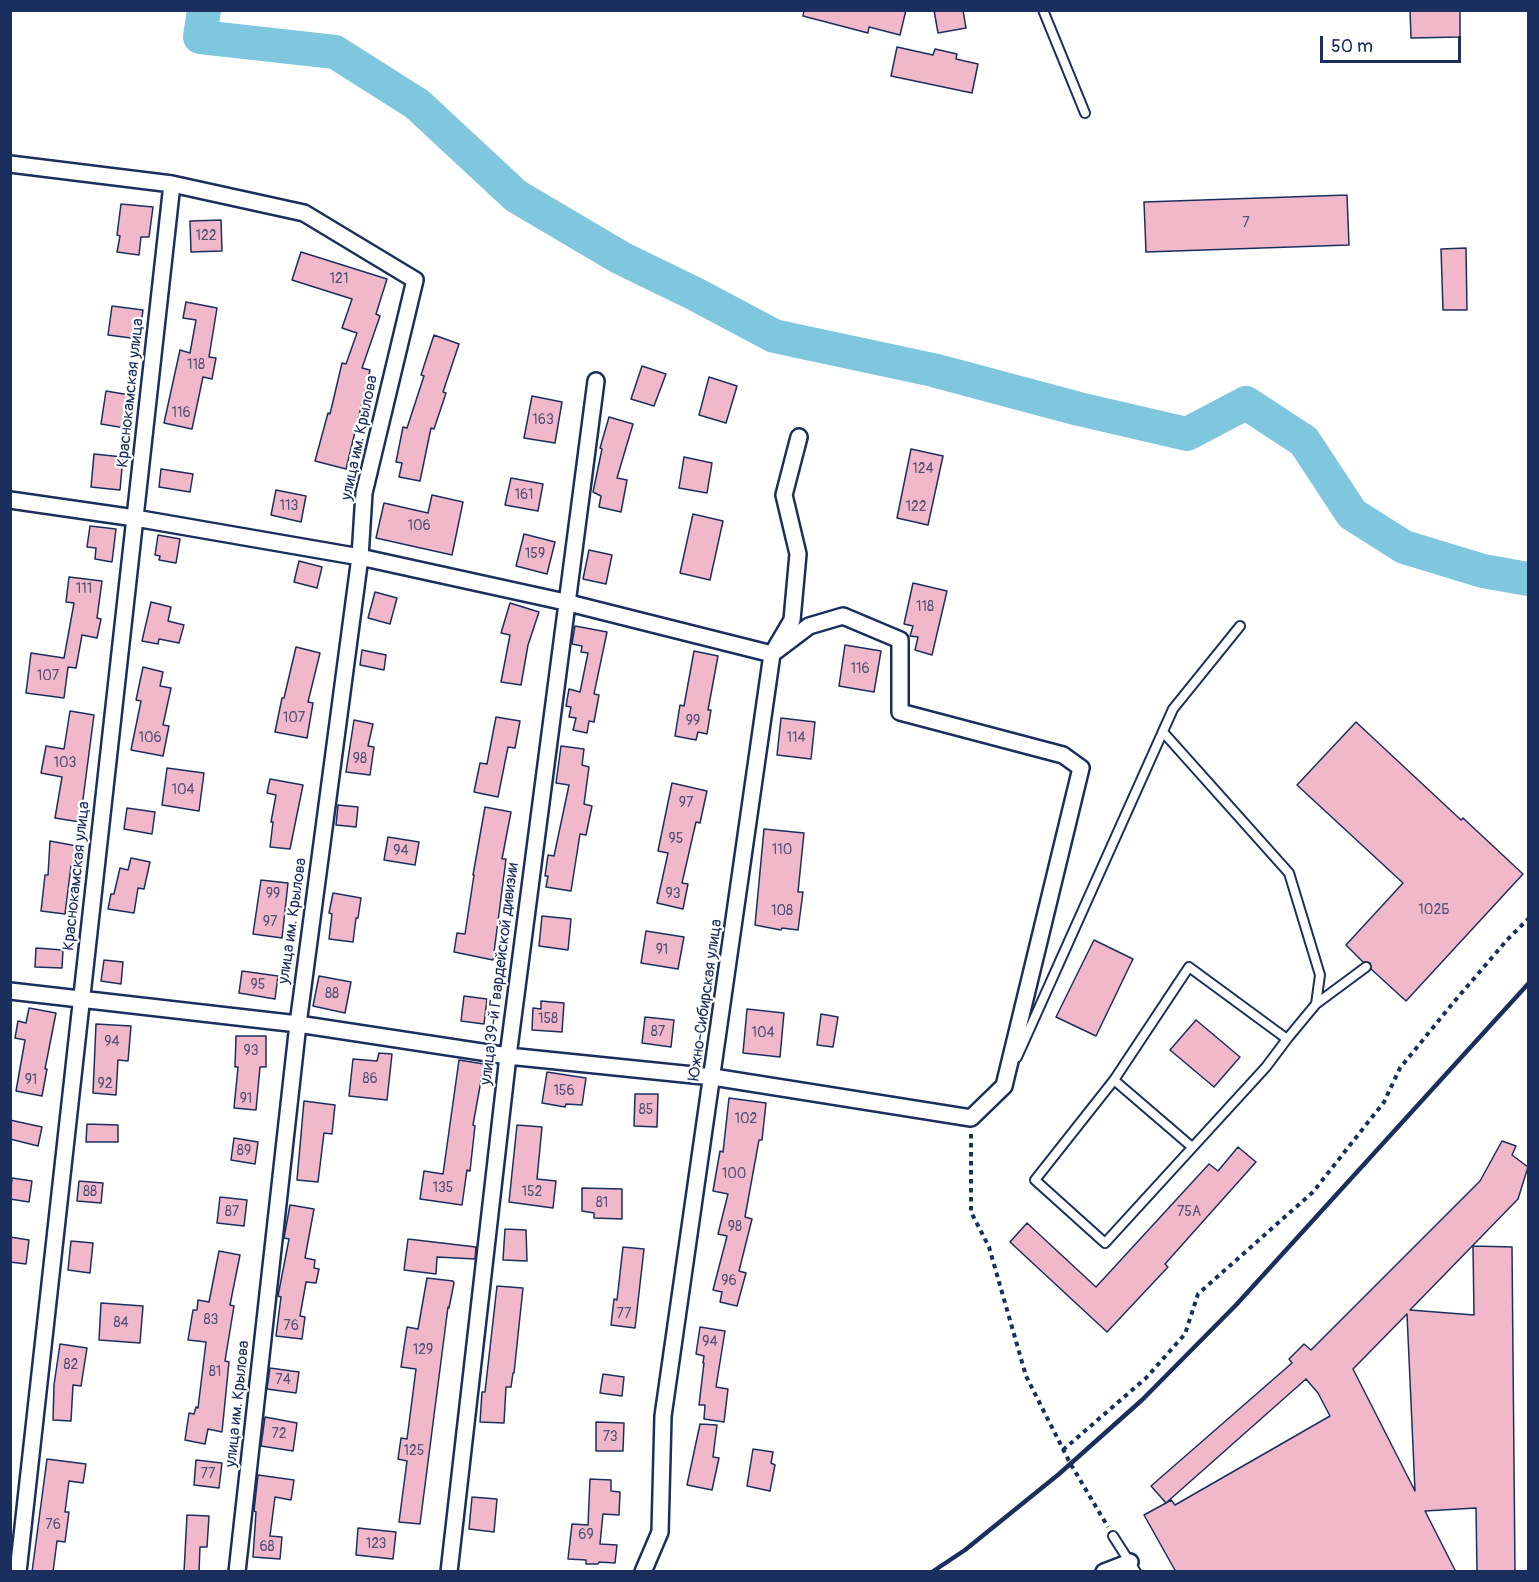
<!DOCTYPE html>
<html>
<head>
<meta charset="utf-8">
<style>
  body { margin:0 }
  #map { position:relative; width:1539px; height:1582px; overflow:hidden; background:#fff; font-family:Pangolin,sans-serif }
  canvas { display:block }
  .frame { position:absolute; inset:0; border:12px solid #1b2f5e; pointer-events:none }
  .scale { position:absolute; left:1320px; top:36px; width:141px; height:27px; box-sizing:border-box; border:3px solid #1b2f5e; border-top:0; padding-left:8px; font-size:18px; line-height:21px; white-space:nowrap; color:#1b2f5e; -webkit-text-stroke:4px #fff; paint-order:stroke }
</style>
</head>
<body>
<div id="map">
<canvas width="1539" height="1582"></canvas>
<div class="frame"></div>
<div class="scale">50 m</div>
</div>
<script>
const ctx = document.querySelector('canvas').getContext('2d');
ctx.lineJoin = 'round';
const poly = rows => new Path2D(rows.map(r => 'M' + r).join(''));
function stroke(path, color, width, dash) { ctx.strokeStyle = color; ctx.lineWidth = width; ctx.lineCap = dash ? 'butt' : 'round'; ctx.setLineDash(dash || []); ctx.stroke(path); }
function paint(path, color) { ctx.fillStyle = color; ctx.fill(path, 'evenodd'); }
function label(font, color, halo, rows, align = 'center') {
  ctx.font = font + ' Pangolin,sans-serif'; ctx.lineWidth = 4.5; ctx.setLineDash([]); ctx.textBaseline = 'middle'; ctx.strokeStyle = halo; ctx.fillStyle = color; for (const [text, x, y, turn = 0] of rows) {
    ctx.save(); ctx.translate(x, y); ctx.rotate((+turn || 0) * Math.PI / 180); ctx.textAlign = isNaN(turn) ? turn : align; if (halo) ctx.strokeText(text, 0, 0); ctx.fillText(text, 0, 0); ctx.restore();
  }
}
stroke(poly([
  [204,10,200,37,335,52,417,104,516,196,621,258,695,294,774,336,933,370,1079,409,1187,434,1246,403,1304,441,1352,514,1404,547,1483,571,1528,579]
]), '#7ec7df', 34);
const building = poly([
  [804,10,906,10,900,35,869,27,868,33,803,16,804,10],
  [934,10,963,10,966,28,938,33,934,10],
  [1410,10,1460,10,1460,37,1411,38,1410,10],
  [897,47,933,55,935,49,957,54,956,59,978,64,972,93,891,76,897,47],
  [1347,195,1349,245,1146,252,1144,202,1347,195],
  [121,204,153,207,149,237,141,237,139,255,117,252,120,236,117,235,121,204],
  [221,220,222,251,191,252,190,221,221,220],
  [1466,248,1467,310,1443,310,1441,249,1466,248],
  [301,252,387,279,376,314,380,316,362,368,370,370,346,469,315,461,328,413,330,414,342,363,346,364,357,333,342,328,352,299,292,280,301,252],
  [186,302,217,308,209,357,216,358,212,379,203,377,192,429,164,423,180,350,190,353,196,320,183,318,186,302],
  [112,306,143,310,139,339,108,335,112,306],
  [434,335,459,344,443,392,446,393,434,429,431,428,420,481,399,477,402,463,396,462,403,427,407,428,424,376,421,375,434,335],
  [642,366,666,374,654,406,631,399,642,366],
  [709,377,737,386,726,423,699,415,709,377],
  [106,391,130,395,125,428,101,424,106,391],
  [532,396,562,402,555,443,524,438,532,396],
  [609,417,633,424,617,478,627,480,621,512,599,507,601,496,593,492,602,449,600,448,609,417],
  [911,449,943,456,928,525,897,518,911,449],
  [94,454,123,457,120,490,91,487,94,454],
  [684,457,712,463,707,493,679,488,684,457],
  [161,469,193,474,190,492,159,487,161,469],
  [511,478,543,484,538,511,505,505,511,478],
  [276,490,306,496,301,522,271,515,276,490],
  [432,495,463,502,452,555,376,538,384,503,428,513,432,495],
  [693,514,723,521,710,580,680,573,693,514],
  [90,526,116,529,112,562,95,559,96,548,87,547,90,526],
  [524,534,555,542,547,574,516,566,524,534],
  [158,535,180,539,176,563,159,560,160,556,155,555,158,535],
  [589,550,612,555,606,584,583,579,589,550],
  [299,561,322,567,317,588,294,582,299,561],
  [69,577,102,581,97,618,101,619,97,638,82,635,76,668,68,667,64,698,26,693,31,653,64,658,74,603,66,602,69,577],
  [913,583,947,591,932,655,915,650,918,637,910,636,913,626,904,624,913,583],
  [375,592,397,598,390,624,368,618,375,592],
  [151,602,171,607,168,621,184,625,179,643,159,639,158,644,142,641,151,602],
  [510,603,539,612,528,645,521,685,501,682,510,635,501,633,510,603],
  [575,626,607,632,594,694,599,695,594,722,589,721,587,733,573,730,576,718,569,717,571,707,566,706,569,689,580,692,588,653,581,652,582,646,572,644,575,626],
  [845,645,881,651,874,692,839,686,845,645],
  [296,647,320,653,308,702,313,703,307,738,275,732,282,698,284,698,296,647],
  [362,650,386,655,384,670,360,665,362,650],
  [694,651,718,656,708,710,711,710,707,734,698,732,696,740,675,736,680,705,684,706,694,651],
  [143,667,163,672,160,686,171,688,163,725,169,726,163,756,131,750,141,701,136,700,143,667],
  [70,711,94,715,80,822,55,818,62,777,41,773,46,746,64,749,70,711],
  [496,717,520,721,515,748,508,747,498,797,474,792,480,763,487,764,496,717],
  [781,718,815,722,811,759,777,755,781,718],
  [354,720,373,724,368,746,374,747,370,775,346,772,354,720],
  [1356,722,1461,820,1463,818,1523,874,1406,1001,1371,969,1370,963,1363,962,1346,945,1403,883,1297,785,1356,722],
  [561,746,584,749,582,765,589,767,584,804,592,806,586,835,580,834,571,891,546,887,548,876,545,876,548,855,554,856,569,785,556,783,561,746],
  [167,768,204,773,199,811,162,805,167,768],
  [270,779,303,785,290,849,270,847,273,822,271,822,276,795,267,793,270,779],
  [672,783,707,791,700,823,696,822,682,883,688,884,683,909,657,903,668,853,658,851,672,783],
  [338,805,358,807,356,827,336,825,338,805],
  [485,807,511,812,502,859,506,859,493,960,454,952,457,933,465,934,474,875,473,875,485,807],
  [127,808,155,812,152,834,124,829,127,808],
  [764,829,804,833,798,892,803,892,798,930,782,928,781,930,755,925,764,829],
  [388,837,419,842,415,865,384,860,388,837],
  [50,841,77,846,76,867,71,866,65,914,41,911,45,875,48,875,50,841],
  [131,858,150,862,144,889,138,888,134,913,108,909,111,894,114,894,120,868,128,870,131,858],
  [261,880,288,883,282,938,253,934,261,880],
  [333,893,361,898,358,918,356,918,353,942,329,939,332,914,329,913,333,893],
  [542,916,571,919,568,950,539,946,542,916],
  [646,931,684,937,678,969,641,963,646,931],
  [1094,940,1133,959,1096,1036,1056,1017,1094,940],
  [36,948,63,950,62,968,35,967,36,948],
  [104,960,123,962,121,984,101,981,104,960],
  [242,971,278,976,275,999,239,993,242,971],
  [319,976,351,982,345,1013,313,1006,319,976],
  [464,996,487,999,484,1024,461,1021,464,996],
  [541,1001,564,1003,562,1032,532,1030,533,1008,541,1009,541,1001],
  [29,1008,56,1013,45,1069,47,1069,42,1096,16,1091,25,1040,15,1038,18,1021,26,1023,29,1008],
  [747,1009,784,1013,780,1057,743,1053,747,1009],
  [821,1014,838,1017,833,1047,817,1045,821,1014],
  [645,1017,674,1020,671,1047,642,1043,645,1017],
  [1196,1020,1240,1057,1214,1087,1170,1050,1196,1020],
  [96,1024,131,1026,128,1061,118,1060,116,1095,93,1093,96,1024],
  [236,1036,266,1036,266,1067,260,1067,256,1110,234,1108,238,1067,235,1067,236,1036],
  [379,1053,392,1054,387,1100,349,1096,353,1059,377,1061,379,1053],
  [459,1060,484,1064,473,1125,475,1126,470,1171,467,1170,462,1205,420,1199,424,1171,443,1174,459,1060],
  [547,1072,586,1078,582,1105,566,1104,565,1107,542,1103,547,1072],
  [635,1094,658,1094,657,1127,634,1126,635,1094],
  [729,1098,766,1103,762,1140,759,1140,745,1217,752,1219,739,1271,746,1273,737,1306,720,1302,722,1292,713,1290,727,1236,718,1234,728,1194,713,1191,720,1151,723,1152,729,1098],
  [304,1101,335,1105,332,1134,324,1133,323,1141,318,1182,297,1180,304,1101],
  [10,1120,42,1127,38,1146,10,1139,10,1120],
  [87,1124,118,1125,118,1142,86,1142,87,1124],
  [517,1125,542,1127,537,1179,556,1181,553,1208,509,1202,517,1125],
  [234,1138,258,1142,255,1164,231,1160,234,1138],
  [1502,1141,1516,1146,1512,1155,1528,1167,1518,1199,1410,1310,1474,1315,1473,1246,1512,1247,1515,1572,1477,1572,1476,1508,1425,1511,1456,1572,1176,1572,1144,1515,1166,1503,1151,1486,1292,1363,1289,1359,1304,1344,1311,1350,1480,1181,1502,1141],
  [1407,1314,1415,1491,1353,1369,1407,1314],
  [1306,1379,1318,1393,1330,1416,1175,1505,1171,1500,1166,1503,1306,1379],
  [1238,1147,1256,1162,1165,1264,1168,1267,1107,1332,1010,1242,1027,1223,1096,1287,1209,1164,1218,1171,1238,1147],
  [12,1178,32,1181,29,1202,10,1199,12,1178],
  [79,1181,103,1183,101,1203,77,1201,79,1181],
  [582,1188,622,1189,622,1219,594,1218,594,1213,582,1211,582,1188],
  [220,1197,247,1200,244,1226,217,1223,220,1197],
  [290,1205,314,1209,305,1258,315,1260,314,1268,319,1269,316,1283,306,1282,300,1316,305,1317,302,1339,276,1336,281,1297,278,1296,289,1239,284,1238,290,1205],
  [505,1229,526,1230,527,1261,503,1260,505,1229],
  [10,1237,29,1240,26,1264,10,1262,10,1237],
  [408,1239,476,1247,475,1259,437,1257,436,1274,404,1270,408,1239],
  [71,1241,93,1243,90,1273,68,1270,71,1241],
  [623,1247,644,1249,635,1328,611,1325,614,1299,617,1300,623,1247],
  [219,1251,240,1255,230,1305,234,1306,225,1361,229,1362,222,1432,208,1429,205,1444,185,1440,189,1413,194,1414,196,1407,198,1408,206,1342,188,1340,193,1310,197,1310,198,1300,209,1302,219,1251],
  [427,1278,453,1281,454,1283,449,1308,448,1307,420,1524,399,1522,407,1461,398,1459,401,1438,407,1439,416,1369,401,1367,407,1327,418,1329,427,1278],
  [497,1286,523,1288,514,1373,513,1373,511,1387,506,1387,504,1423,480,1422,482,1392,485,1392,497,1286],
  [101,1303,143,1306,140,1343,99,1340,101,1303],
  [700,1327,725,1331,716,1387,728,1389,724,1422,704,1419,705,1405,699,1405,704,1363,703,1363,704,1356,696,1354,700,1327],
  [60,1344,87,1348,81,1386,73,1385,71,1421,53,1420,54,1385,60,1344],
  [270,1368,299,1372,296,1393,267,1389,270,1368],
  [603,1374,624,1377,622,1396,600,1393,603,1374],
  [265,1417,297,1423,293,1451,261,1446,265,1417],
  [596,1422,624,1423,623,1451,596,1451,596,1422],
  [700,1424,717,1425,713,1457,719,1458,712,1490,687,1485,700,1424],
  [753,1449,773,1452,771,1463,775,1465,770,1491,747,1486,753,1449],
  [47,1459,86,1464,83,1483,69,1481,65,1512,69,1512,65,1542,57,1541,53,1572,32,1572,47,1459],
  [196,1460,222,1463,219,1488,194,1485,196,1460],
  [258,1475,294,1480,291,1500,275,1497,270,1536,282,1537,280,1559,253,1557,256,1512,254,1511,258,1475],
  [590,1479,611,1480,611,1491,620,1492,619,1515,603,1514,600,1544,617,1545,615,1563,599,1562,598,1564,586,1564,586,1560,568,1559,572,1524,588,1525,590,1479],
  [472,1497,497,1499,494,1532,469,1529,472,1497],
  [187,1515,209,1516,207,1547,200,1547,199,1572,184,1572,187,1515],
  [358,1528,396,1532,393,1559,356,1555,358,1528]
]);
paint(building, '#f1b8c9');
stroke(building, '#1b2f5e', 1.5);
const lane = poly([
  [1043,10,1085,113],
  [1163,732,1289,873,1320,975,1316,1004,1287,1039,1189,967,1114,1080,1035,1180,1105,1243,1266,1067,1287,1039],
  [1316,1004,1366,967],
  [1017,1057,1173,709,1240,626],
  [1114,1080,1192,1147],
  [1113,1536,1136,1572]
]);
const street = poly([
  [10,164,172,184,304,213,415,280,364,493,360,557,298,1024,237,1572],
  [10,500,135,518,360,557,565,602,772,654,809,626,843,616,900,640,900,712,1063,755,1081,768,1004,1086,971,1118,713,1077,508,1056,298,1024,10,991],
  [18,1572,172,184],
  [449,1572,508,1056,596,381],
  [643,1572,660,1532,663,1416,772,654,792,620,798,554,784,495,799,437],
  [1104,1572,1130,1562]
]);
stroke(lane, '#1b2f5e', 12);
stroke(street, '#1b2f5e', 20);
stroke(poly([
  [971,1134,971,1212,989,1247,1026,1376,1070,1463,1108,1527],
  [1063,1450,1146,1378,1185,1334,1198,1294,1313,1192,1384,1102,1400,1068,1453,1003,1507,940,1528,919]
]), '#1b2f5e', 4, [4.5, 4.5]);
stroke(lane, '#fff', 8);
stroke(street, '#fff', 15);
stroke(poly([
  [932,1572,965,1550,1059,1474,1142,1400,1236,1305,1528,984]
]), '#1b2f5e', 4.5);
label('14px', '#505179', null, [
  ["7",1246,223],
  ["122",206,236],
  ["121",339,279],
  ["118",196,365],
  ["116",181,413],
  ["163",543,420],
  ["124",923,469],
  ["161",524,495],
  ["113",289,506],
  ["122",916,507],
  ["106",419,526],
  ["159",535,554],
  ["111",84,589],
  ["118",925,607],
  ["116",860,669],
  ["107",48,676],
  ["107",294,718],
  ["99",693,721],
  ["106",150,738],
  ["114",796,738],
  ["98",360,759],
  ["103",65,763],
  ["104",183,790],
  ["97",686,803],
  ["95",676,839],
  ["110",782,850],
  ["94",401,851],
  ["99",273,894],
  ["93",673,894],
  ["102Б",1434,910],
  ["108",782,911],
  ["97",270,922],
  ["91",662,950],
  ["95",258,985],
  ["88",332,994],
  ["158",548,1019],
  ["87",658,1032],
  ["104",763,1033],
  ["94",112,1042],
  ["93",251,1051],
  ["86",370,1079],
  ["91",31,1080],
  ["92",105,1084],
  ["156",564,1091],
  ["91",246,1099],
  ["85",646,1110],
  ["102",746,1119],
  ["89",244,1151],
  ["100",734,1174],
  ["135",443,1188],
  ["88",90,1192],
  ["152",532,1192],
  ["81",602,1203],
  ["87",232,1212],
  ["75А",1189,1212],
  ["98",735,1227],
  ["96",729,1281],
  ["77",624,1314],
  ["83",211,1320],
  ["84",121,1323],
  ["76",291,1326],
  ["94",710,1342],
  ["129",423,1350],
  ["82",71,1365],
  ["81",215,1372],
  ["74",283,1380],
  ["72",279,1434],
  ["73",610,1437],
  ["125",414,1451],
  ["77",208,1474],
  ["76",53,1525],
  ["69",586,1535],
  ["123",376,1544],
  ["68",267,1547]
]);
label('16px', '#1b2f5e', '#fff', [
  ["Краснокамская улица",131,393,-84],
  ["улица им. Крылова",360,438,-78],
  ["Краснокамская улица",77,876,-84],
  ["улица им. Крылова",293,921,-82],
  ["улица 39-й Гвардейской дивизии",500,974,-83],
  ["Южно-Сибирская улица",706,1000,-82],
  ["улица им. Крылова",238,1404,-84]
]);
</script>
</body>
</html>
